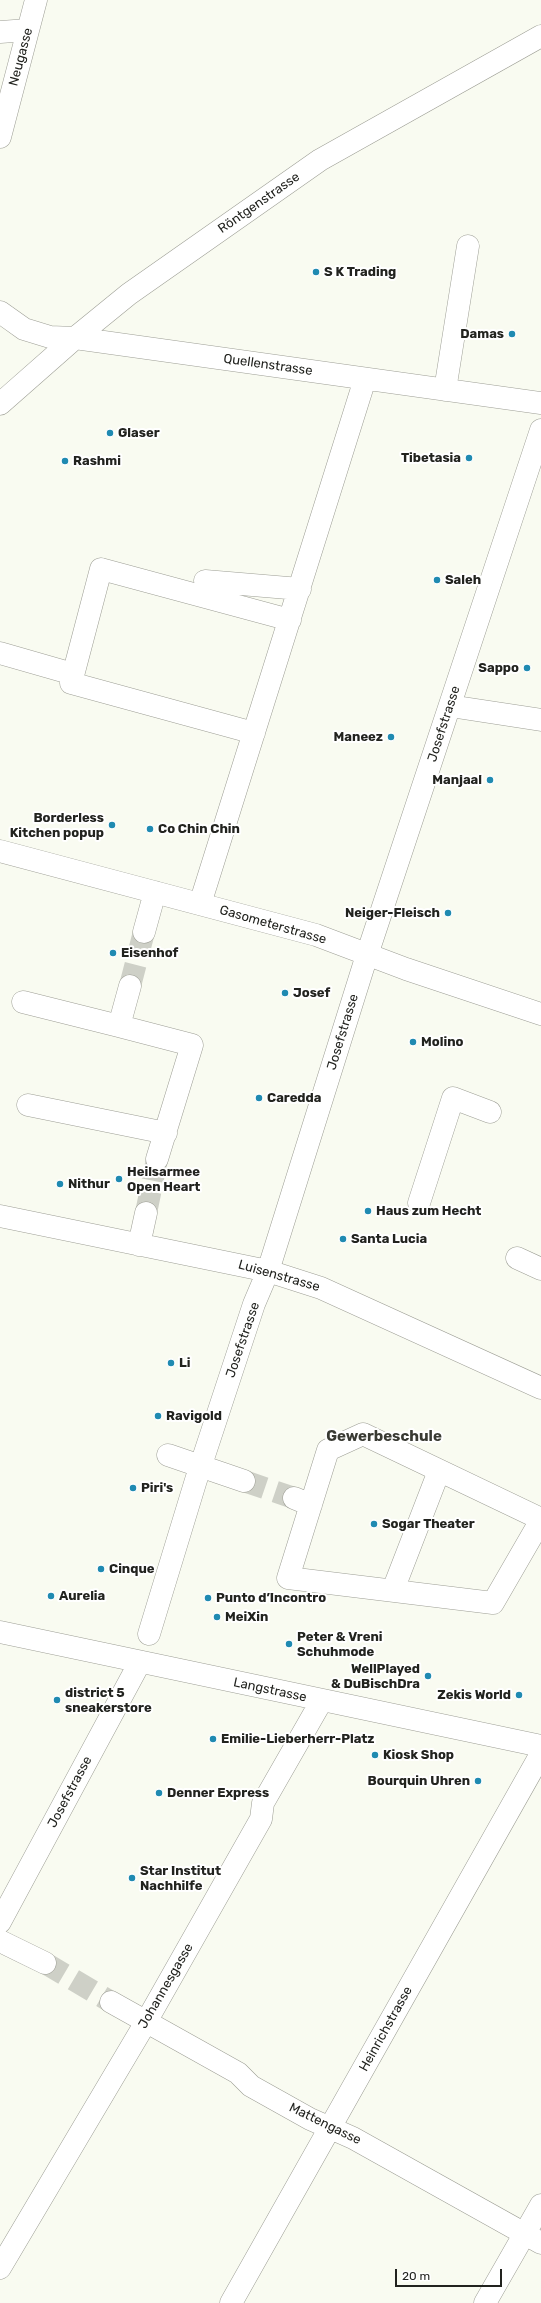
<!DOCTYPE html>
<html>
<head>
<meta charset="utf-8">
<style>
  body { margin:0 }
  #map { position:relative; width:541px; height:2303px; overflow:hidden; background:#f9fbf1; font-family:Rubik,sans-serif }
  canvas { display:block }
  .scale { position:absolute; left:395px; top:2269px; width:107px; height:18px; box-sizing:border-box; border:2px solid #22231f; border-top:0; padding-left:5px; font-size:12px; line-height:14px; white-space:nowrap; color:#22231f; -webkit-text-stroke:3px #fff; paint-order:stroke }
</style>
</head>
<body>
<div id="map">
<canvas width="541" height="2303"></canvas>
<div class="scale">20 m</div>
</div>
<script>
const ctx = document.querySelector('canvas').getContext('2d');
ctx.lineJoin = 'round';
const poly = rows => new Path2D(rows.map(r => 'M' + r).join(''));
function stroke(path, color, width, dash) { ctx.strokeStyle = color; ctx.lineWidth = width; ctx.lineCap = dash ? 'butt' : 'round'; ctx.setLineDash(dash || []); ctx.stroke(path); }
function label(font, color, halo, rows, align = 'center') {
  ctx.font = font + ' Rubik,sans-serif'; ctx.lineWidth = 4; ctx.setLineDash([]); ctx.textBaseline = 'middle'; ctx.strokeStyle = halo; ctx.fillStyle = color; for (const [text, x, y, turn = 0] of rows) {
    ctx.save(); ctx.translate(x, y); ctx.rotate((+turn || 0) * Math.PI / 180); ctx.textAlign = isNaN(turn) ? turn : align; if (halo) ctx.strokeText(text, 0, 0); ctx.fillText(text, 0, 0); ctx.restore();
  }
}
stroke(poly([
  [130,986,144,932],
  [146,1213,157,1159],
  [244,1481,294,1498],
  [45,1963,111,2002]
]), '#ced0c7', 22, [22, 11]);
const minor = poly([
  [0,32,28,30],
  [0,137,36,0],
  [0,312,24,329,50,337,75,338,541,403],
  [445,390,468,246],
  [0,404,75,338,129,294,320,160,541,36],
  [205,581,300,589],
  [0,653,73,674],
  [450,706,541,720],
  [254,733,71,683,101,569,290,620],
  [0,851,316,935,406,969,541,1014],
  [200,904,365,379],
  [144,932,155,892],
  [130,986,119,1026,192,1045,157,1159],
  [23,1002,119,1026],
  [28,1105,166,1133],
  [419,1203,453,1098,490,1112],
  [0,1216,268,1271,321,1288,541,1388],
  [139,1245,146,1213],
  [517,1258,541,1269],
  [168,1455,244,1481],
  [294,1498,311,1505],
  [541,1519,363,1434,328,1450,288,1578,493,1603,541,1520],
  [393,1590,439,1471],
  [0,1632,541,1746],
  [149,1634,196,1480,254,1304,268,1271,367,955,541,430],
  [0,1922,140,1662],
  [0,1941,45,1963],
  [111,2002,238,2073,251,2086,310,2119,353,2138,541,2243],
  [0,2268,146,2022,261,1819,263,1803,322,1700],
  [231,2303,541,1754],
  [485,2303,541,2205]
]);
stroke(minor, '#9d9e95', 23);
stroke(minor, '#fff', 22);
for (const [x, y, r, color] of [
  [316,272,4,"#1f8ab1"],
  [512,334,4,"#1f8ab1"],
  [110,433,4,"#1f8ab1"],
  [469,458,4,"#1f8ab1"],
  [65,461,4,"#1f8ab1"],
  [437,580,4,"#1f8ab1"],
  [527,668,4,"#1f8ab1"],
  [391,737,4,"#1f8ab1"],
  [490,780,4,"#1f8ab1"],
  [112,825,4,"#1f8ab1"],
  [150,829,4,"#1f8ab1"],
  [448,913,4,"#1f8ab1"],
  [113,953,4,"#1f8ab1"],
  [285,993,4,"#1f8ab1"],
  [413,1042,4,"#1f8ab1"],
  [259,1098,4,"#1f8ab1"],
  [119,1179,4,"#1f8ab1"],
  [60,1184,4,"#1f8ab1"],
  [368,1211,4,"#1f8ab1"],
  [343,1239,4,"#1f8ab1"],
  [171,1363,4,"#1f8ab1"],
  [158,1416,4,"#1f8ab1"],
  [133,1488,4,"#1f8ab1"],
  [374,1524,4,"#1f8ab1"],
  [101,1569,4,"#1f8ab1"],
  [51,1596,4,"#1f8ab1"],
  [208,1598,4,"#1f8ab1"],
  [217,1617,4,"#1f8ab1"],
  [289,1644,4,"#1f8ab1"],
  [428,1676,4,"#1f8ab1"],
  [519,1695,4,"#1f8ab1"],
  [57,1700,4,"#1f8ab1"],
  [213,1739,4,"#1f8ab1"],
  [375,1755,4,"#1f8ab1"],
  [478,1781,4,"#1f8ab1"],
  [159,1793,4,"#1f8ab1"],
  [132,1878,4,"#1f8ab1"]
]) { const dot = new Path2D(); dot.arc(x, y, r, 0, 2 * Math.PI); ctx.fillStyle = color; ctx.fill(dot); stroke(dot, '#fff', 1.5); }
label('13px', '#22231f', '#fff', [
  ["Neugasse",21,57,-75],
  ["Röntgenstrasse",259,203,-35],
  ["Quellenstrasse",268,365,8],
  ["Josefstrasse",444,724,-72],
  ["Gasometerstrasse",273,925,16],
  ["Josefstrasse",343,1032,-73],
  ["Luisenstrasse",279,1276,16],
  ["Josefstrasse",243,1340,-71],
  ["Langstrasse",270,1690,12],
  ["Josefstrasse",70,1792,-62],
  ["Johannesgasse",166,1986,-60],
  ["Heinrichstrasse",386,2029,-61],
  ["Mattengasse",325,2124,26]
]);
label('bold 13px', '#22231f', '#fff', [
  ["S K Trading",324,272],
  ["Damas",504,334,"right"],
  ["Glaser",118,433],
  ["Tibetasia",461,458,"right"],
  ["Rashmi",73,461],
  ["Saleh",445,580],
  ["Sappo",519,668,"right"],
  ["Maneez",383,737,"right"],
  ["Manjaal",482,780,"right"],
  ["Borderless",104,818,"right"],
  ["Kitchen popup",104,833,"right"],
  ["Co Chin Chin",158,829],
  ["Neiger-Fleisch",440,913,"right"],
  ["Eisenhof",121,953],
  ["Josef",293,993],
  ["Molino",421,1042],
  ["Caredda",267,1098],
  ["Heilsarmee",127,1172],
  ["Open Heart",127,1187],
  ["Nithur",68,1184],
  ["Haus zum Hecht",376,1211],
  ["Santa Lucia",351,1239],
  ["Li",179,1363],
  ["Ravigold",166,1416],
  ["Piri's",141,1488],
  ["Sogar Theater",382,1524],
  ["Cinque",109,1569],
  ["Aurelia",59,1596],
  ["Punto d’Incontro",216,1598],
  ["MeiXin",225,1617],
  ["Peter & Vreni",297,1637],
  ["Schuhmode",297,1652],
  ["WellPlayed",420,1669,"right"],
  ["& DuBischDra",420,1684,"right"],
  ["district 5",65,1693],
  ["sneakerstore",65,1708],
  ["Zekis World",511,1695,"right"],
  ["Emilie-Lieberherr-Platz",221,1739],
  ["Kiosk Shop",383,1755],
  ["Bourquin Uhren",470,1781,"right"],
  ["Denner Express",167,1793],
  ["Star Institut",140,1871],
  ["Nachhilfe",140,1886]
], 'left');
label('bold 15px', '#393a33', '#fff', [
  ["Gewerbeschule",384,1437]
]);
</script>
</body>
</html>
